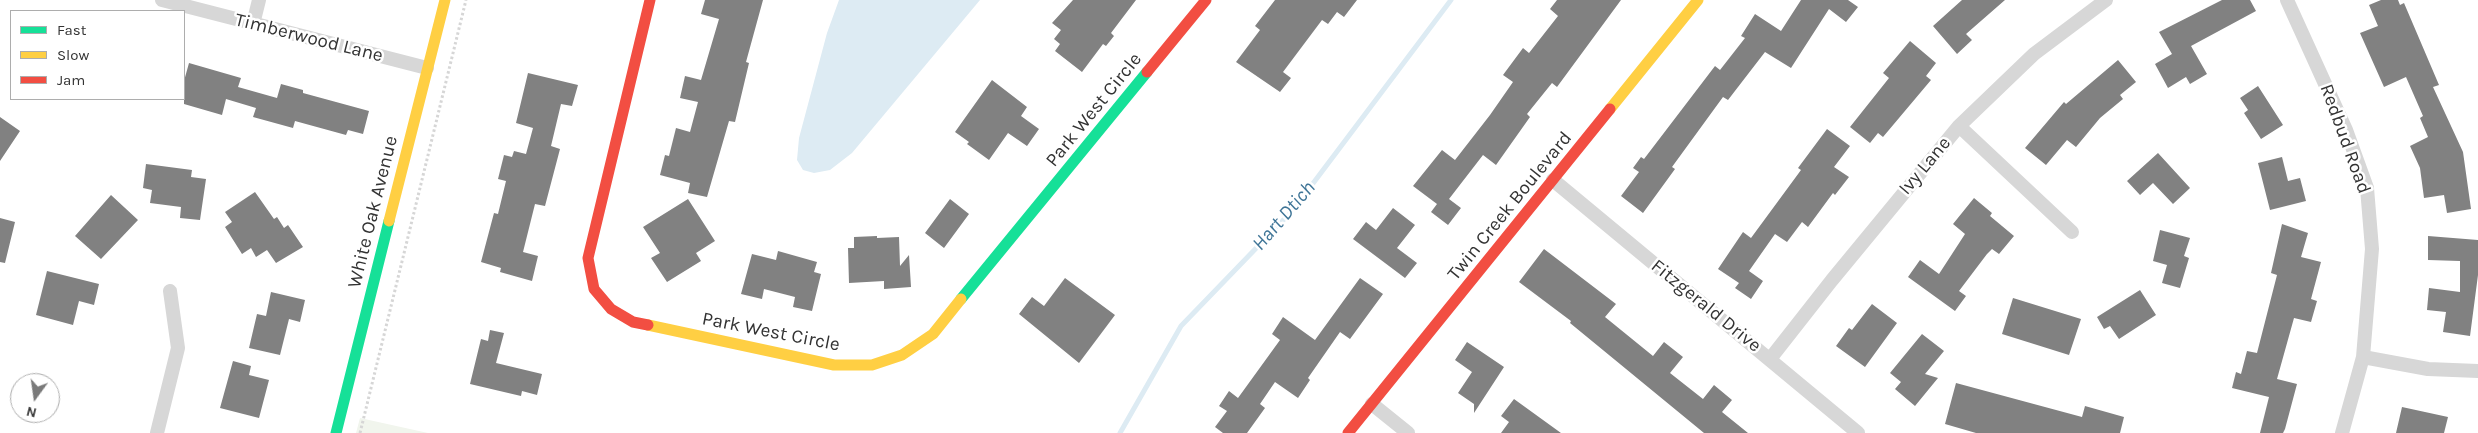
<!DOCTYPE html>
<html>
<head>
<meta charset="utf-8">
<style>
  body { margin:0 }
  #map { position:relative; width:2478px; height:433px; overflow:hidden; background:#fff; font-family:Karla,sans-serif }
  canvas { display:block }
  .legend { position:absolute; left:10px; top:10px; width:175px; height:90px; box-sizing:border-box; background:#fff; border:1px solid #adadad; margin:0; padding:6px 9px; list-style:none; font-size:15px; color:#333 }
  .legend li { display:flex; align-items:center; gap:10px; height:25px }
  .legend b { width:25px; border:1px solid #adadad }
  .north { position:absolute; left:10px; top:373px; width:50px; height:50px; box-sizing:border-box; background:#fff; border:1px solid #adadad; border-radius:50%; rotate:194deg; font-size:14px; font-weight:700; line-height:20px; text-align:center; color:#333 }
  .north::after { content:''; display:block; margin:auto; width:18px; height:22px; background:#7a7a7a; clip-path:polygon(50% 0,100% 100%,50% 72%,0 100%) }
</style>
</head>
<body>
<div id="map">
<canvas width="2478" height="433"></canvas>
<ul class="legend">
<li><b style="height:6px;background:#16e098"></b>Fast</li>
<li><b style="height:6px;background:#ffcf43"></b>Slow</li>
<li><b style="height:6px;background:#f24e42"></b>Jam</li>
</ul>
<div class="north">N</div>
</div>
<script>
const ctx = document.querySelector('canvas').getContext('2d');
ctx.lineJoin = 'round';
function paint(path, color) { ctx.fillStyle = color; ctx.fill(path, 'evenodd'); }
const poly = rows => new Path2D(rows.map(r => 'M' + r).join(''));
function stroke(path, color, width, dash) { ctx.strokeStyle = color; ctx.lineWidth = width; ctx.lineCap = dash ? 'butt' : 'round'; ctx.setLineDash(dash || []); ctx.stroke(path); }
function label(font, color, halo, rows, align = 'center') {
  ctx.font = font + ' Karla,sans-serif'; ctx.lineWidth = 5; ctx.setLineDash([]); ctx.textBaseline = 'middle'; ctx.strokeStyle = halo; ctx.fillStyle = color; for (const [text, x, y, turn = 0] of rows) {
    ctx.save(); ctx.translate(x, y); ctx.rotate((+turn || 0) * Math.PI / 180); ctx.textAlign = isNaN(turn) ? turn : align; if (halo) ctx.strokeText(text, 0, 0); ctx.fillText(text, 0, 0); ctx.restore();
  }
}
paint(poly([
  [360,418,428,433,356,433]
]), '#f1f5ed');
paint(poly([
  [839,0,980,0,852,153,830,170,814,173,803,170,797,160,799,138,827,33]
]), '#ddebf3');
stroke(poly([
  [1120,433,1181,326,1293,210,1451,0]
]), '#ddebf3', 5);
paint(poly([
  [705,0,763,0,746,62,749,63,735,122,729,121,707,197,688,193,690,183,660,175,665,155,669,156,676,128,690,132,698,102,680,98,685,76,701,80,719,19,701,14],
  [1073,0,1136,0,1111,33,1114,36,1106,46,1103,44,1082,72,1055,51,1060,44,1054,39,1061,30,1052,23],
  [1275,0,1357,0,1344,17,1337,12,1328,24,1322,20,1283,72,1291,78,1280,92,1236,62,1260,30,1255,26],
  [1557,0,1621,0,1557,87,1552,83,1527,114,1530,117,1496,165,1483,155,1449,199,1461,208,1448,225,1431,212,1437,204,1413,186,1442,150,1455,160,1490,115,1513,82,1503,75,1523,48,1529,53,1558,16,1550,9],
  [1801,0,1848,0,1858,7,1846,22,1829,9,1791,68,1765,52,1728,100,1723,97,1672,167,1675,169,1643,213,1621,196,1639,172,1633,168,1641,157,1644,159,1715,66,1720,70,1745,38,1741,36,1755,14,1781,31],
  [1962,0,2005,0,1966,34,1972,40,1957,54,1933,26],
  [2222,0,2250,0,2256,11,2191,46,2207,74,2190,84,2186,77,2168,88,2155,64,2172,54,2159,32],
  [2381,0,2398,0,2400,5,2404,3,2439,85,2433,87,2463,152,2471,209,2447,213,2444,195,2424,198,2420,168,2410,146,2428,137,2420,118,2423,116,2406,77,2384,87,2360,33,2378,26,2369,5],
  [1910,41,1936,63,1926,76,1931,80,1883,137,1878,133,1870,143,1850,127,1889,78,1883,73],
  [2118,60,2136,82,2120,95,2123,99,2100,118,2076,147,2067,140,2046,165,2025,148,2064,102,2066,104],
  [189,63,241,78,238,87,277,98,281,84,303,90,303,93,369,111,363,134,348,130,346,135,295,121,293,128,253,117,256,108,226,99,222,115,184,104,184,81],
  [528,73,578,85,572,106,561,104,551,146,560,149,545,206,535,204,523,252,538,256,532,281,500,272,501,268,481,262,494,213,498,214,506,181,498,179,504,155,512,157,514,151,526,154,533,128,516,123],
  [992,80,1027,107,1021,116,1039,129,1027,146,1008,133,989,160,967,144,969,142,955,132],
  [2258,86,2283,125,2261,139,2244,113,2248,110,2240,98],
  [0,117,20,131,0,161],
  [1827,129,1850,146,1834,167,1849,177,1835,195,1833,193,1808,227,1802,222,1787,242,1775,234,1749,271,1763,281,1751,299,1735,288,1739,283,1718,269,1743,232,1751,238,1801,170,1798,168],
  [2158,153,2190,188,2173,204,2153,183,2140,195,2127,181],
  [2282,157,2288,181,2300,178,2306,201,2270,210,2258,163],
  [146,164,192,170,191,177,206,179,200,220,180,218,181,207,150,203,152,190,143,188],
  [255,192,274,219,277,217,284,228,288,225,303,247,276,263,267,250,256,257,251,248,242,254,225,227,232,222,225,212],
  [111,195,138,220,101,259,75,236],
  [1974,198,1992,213,1990,216,2014,236,1999,254,1992,249,1987,254,1959,291,1966,296,1955,311,1908,277,1920,260,1939,274,1965,234,1953,224],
  [688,199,715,241,696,253,701,261,667,282,651,258,660,253,643,227],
  [950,199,969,214,944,248,925,233],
  [1393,208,1415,225,1397,248,1417,263,1405,278,1353,239,1366,222,1376,230],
  [0,218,15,222,5,263,0,262],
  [2282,224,2308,233,2301,257,2321,262,2311,299,2317,301,2311,322,2294,318,2277,379,2297,384,2285,429,2283,433,2260,433,2269,397,2232,388,2236,372,2241,374,2247,351,2257,353,2277,275,2271,273],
  [2160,230,2190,238,2184,256,2189,258,2180,288,2162,283,2167,265,2153,261],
  [877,236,877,238,899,237,900,266,909,255,911,287,884,289,884,281,849,283,848,248,854,248,854,237],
  [2428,236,2478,240,2478,275,2470,336,2443,332,2446,312,2427,310,2429,288,2460,292,2460,261,2428,260],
  [1544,249,1616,304,1605,317,1653,356,1664,342,1683,357,1670,373,1703,399,1714,385,1732,400,1722,412,1748,433,1704,433,1570,323,1571,321,1519,282],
  [778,251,817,262,814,272,821,274,812,311,793,307,795,297,764,289,762,299,741,294,752,254,776,260],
  [47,271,99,284,94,305,79,301,73,325,36,315],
  [1065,278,1115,315,1079,363,1019,314,1032,297,1044,306],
  [1360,278,1383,294,1350,339,1340,332,1308,378,1310,380,1298,398,1275,382,1260,404,1265,408,1247,433,1223,433,1215,427,1227,411,1219,406,1229,391,1238,398,1280,340,1272,334,1283,317,1315,340],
  [2140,290,2156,315,2119,339,2110,326,2104,329,2097,317],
  [271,292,305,300,300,322,289,319,280,355,249,348,257,314,266,316],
  [2013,298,2081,319,2069,355,2002,334],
  [1872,304,1897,323,1865,367,1836,346,1849,328,1852,330],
  [490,330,504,333,496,363,542,374,537,395,522,391,521,396,470,384,481,339,488,341],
  [1922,334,1944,351,1925,374,1938,378,1915,406,1895,389,1901,382,1890,373],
  [1467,342,1504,367,1474,413,1474,404,1458,393,1472,372,1455,360],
  [233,361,251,366,249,375,269,380,259,418,220,408],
  [1956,383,2082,417,2085,406,2124,417,2120,433,1976,433,1945,424],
  [1514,399,1561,433,1501,433,1509,422,1501,416],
  [2402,407,2448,417,2444,433,2396,433]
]), '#818181');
stroke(poly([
  [360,433,466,0]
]), '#d6d6d6', 3, [2.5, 2.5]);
stroke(poly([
  [162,0,427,68],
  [2287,0,2346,130,2367,188,2372,249,2363,357,2342,433],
  [253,24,259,0],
  [1959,126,2072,232],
  [1553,180,1858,433],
  [2363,357,2428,369,2478,371],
  [1770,359,1832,280,1959,126,2034,54,2106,0],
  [1372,404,1408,433],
  [157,433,178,348,170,291]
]), '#d7d7d7', 14);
stroke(poly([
  [961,299,1147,72],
  [336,433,389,221]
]), '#16e098', 11);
stroke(poly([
  [1610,109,1698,0],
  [389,221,445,0],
  [648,325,834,365,872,365,902,355,933,334,961,299]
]), '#ffcf43', 11);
stroke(poly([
  [1147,72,1206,0],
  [648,325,633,322,611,309,594,289,588,258,650,0],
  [1348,433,1610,109]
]), '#f24e42', 11);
label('19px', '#333', '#fff', [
  ["Timberwood Lane",309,38,14],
  ["Park West Circle",1094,110,-51],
  ["Redbud Road",2345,139,70],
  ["Ivy Lane",1925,166,-50],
  ["Twin Creek Boulevard",1510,206,-51],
  ["White Oak Avenue",373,212,-76],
  ["Fitzgerald Drive",1706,306,39],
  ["Park West Circle",771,332,11]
]);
label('italic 20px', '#3f7597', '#fff', [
  ["Hart Dtich",1284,216,-49]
]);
</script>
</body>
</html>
